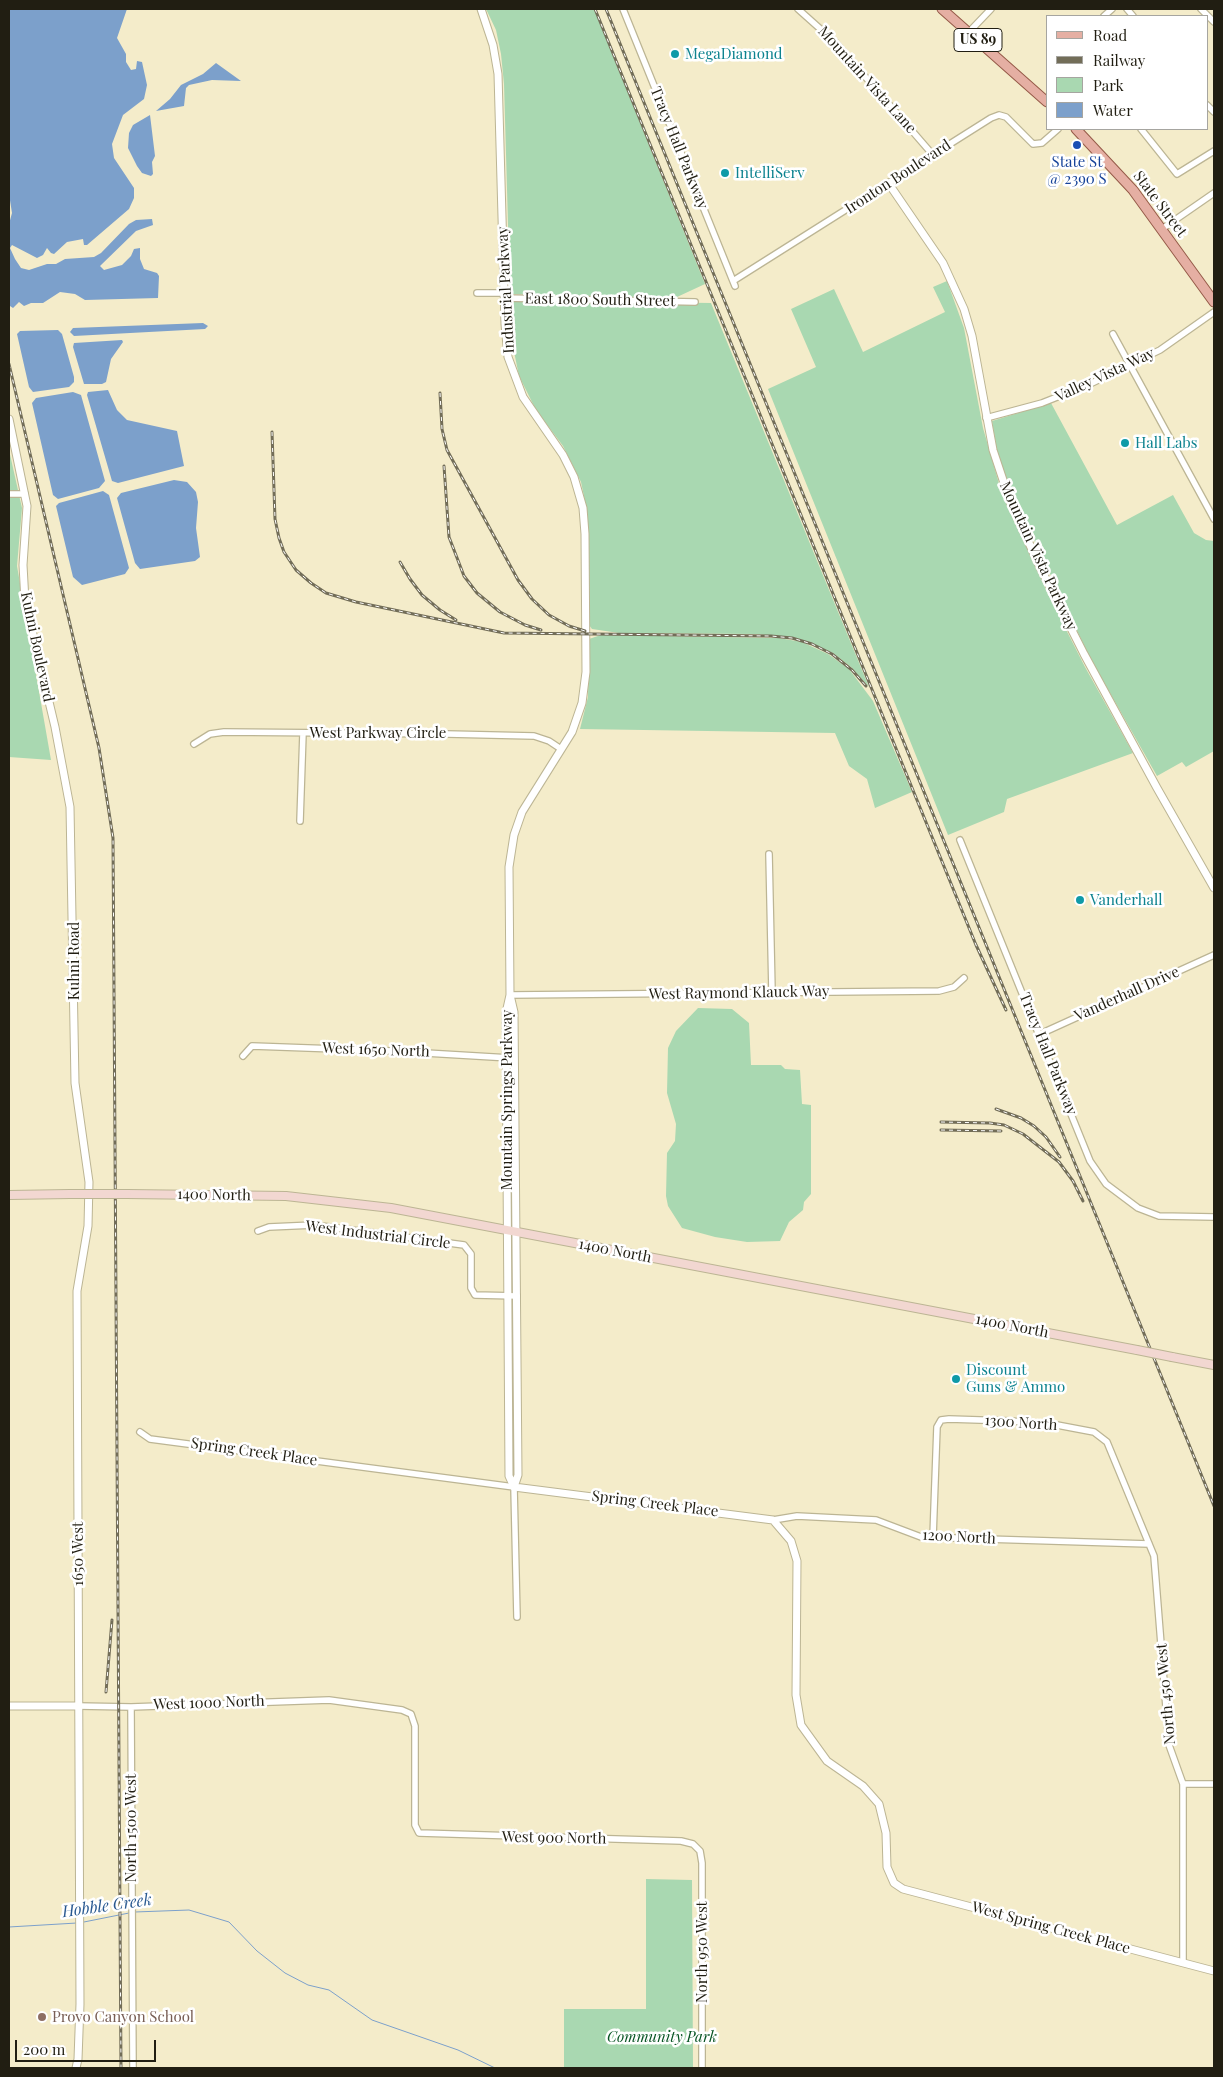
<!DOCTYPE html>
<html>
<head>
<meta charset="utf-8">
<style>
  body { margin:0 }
  #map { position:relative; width:1223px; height:2077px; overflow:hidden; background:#f4ecca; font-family:"Playfair Display",serif }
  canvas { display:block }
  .frame { position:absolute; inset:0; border:10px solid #211e12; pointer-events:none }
  .legend { position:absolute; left:1046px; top:15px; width:162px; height:115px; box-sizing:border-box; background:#fff; border:1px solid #a6a5a0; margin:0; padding:6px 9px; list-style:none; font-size:15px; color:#211e12 }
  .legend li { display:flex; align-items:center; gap:10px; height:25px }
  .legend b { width:25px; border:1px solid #a6a5a0 }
  .scale { position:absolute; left:15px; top:2040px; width:141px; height:22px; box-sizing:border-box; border:2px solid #211e12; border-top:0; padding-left:6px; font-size:15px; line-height:18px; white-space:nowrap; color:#211e12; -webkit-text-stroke:4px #fff; paint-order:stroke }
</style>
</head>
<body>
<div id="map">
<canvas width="1223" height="2077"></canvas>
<div class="frame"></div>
<ul class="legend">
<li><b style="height:6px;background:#e5afa3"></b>Road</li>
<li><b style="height:6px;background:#726d58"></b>Railway</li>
<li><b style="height:14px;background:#a9d8b1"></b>Park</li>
<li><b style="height:14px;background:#7ca0cb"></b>Water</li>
</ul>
<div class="scale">200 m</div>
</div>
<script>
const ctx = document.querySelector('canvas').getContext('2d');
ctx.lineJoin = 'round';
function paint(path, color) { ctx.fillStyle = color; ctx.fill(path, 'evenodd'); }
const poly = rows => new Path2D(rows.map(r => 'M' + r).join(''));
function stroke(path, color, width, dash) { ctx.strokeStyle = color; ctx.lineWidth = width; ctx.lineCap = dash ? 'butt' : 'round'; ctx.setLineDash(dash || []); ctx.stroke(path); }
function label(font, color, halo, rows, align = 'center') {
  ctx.font = font + ' "Playfair Display",serif'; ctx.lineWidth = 5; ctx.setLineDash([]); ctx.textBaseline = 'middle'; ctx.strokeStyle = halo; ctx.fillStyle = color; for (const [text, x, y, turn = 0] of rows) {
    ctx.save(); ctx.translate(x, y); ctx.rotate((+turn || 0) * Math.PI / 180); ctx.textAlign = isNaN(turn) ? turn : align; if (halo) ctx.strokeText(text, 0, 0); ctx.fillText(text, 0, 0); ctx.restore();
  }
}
paint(poly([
  [486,9,594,9,705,284,677,297,655,299,510,294,504,84,501,54,496,30],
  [947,281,964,328,983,428,1000,487,1048,594,1085,667,1133,753,1007,799,1004,812,948,835,768,389,816,367,791,309,834,289,863,352,945,312,933,287],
  [509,300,711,303,869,687,851,667,833,653,797,638,755,634,619,633,592,629,589,625,589,535,585,501,581,482,563,446,536,410,519,376,511,337],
  [1051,403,1117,525,1173,495,1194,533,1206,540,1214,541,1214,751,1186,767,1182,762,1157,776,1089,656,1009,487,997,451,992,421],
  [9,450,22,508,17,566,51,760,9,757],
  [601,635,779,638,802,642,828,654,849,669,873,701,912,792,875,808,867,779,849,766,835,733,580,729,588,697,589,639],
  [698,1008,732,1009,749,1023,751,1065,781,1065,785,1069,800,1070,802,1104,811,1105,811,1194,804,1202,803,1210,789,1222,780,1241,747,1242,715,1237,682,1228,668,1206,666,1196,667,1153,675,1141,676,1124,667,1093,668,1048,676,1031],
  [646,1879,692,1880,693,2068,564,2068,564,2009,646,2009]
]), '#a9d8b1');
paint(poly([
  [9,9,127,9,117,38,126,54,126,62,131,70,136,69,137,61,142,62,147,85,144,99,123,115,112,144,114,158,134,188,134,198,129,209,87,245,84,245,83,239,67,242,54,254,51,253,47,248,43,255,37,258,12,245,10,248,15,259,21,268,29,270,47,264,56,264,65,259,94,257,101,253,129,224,136,220,152,219,153,225,136,231,100,266,104,270,122,265,131,256,134,249,140,248,140,259,144,269,157,273,159,276,158,298,85,300,75,294,60,292,43,303,31,303,24,306,19,302,13,308,10,306,9,224,12,213,9,194],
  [216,63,241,81,212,80,189,85,186,88,184,106,156,111,170,99,181,85,203,74],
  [150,115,155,156,152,162,153,174,151,176,142,173,137,166,128,148,129,133,133,125],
  [203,323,208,326,205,329,74,336,70,332,73,328],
  [58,330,62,334,74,377,74,382,69,387,33,392,29,387,17,334,20,331],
  [122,340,123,342,111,359,106,382,102,384,84,384,73,347,74,343],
  [108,390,117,410,127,420,177,431,184,466,118,483,112,481,87,395,88,392],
  [73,392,81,395,105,481,99,488,58,499,53,495,32,403,36,398],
  [174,480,187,482,196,492,198,502,196,528,200,557,195,561,140,569,135,563,117,498,121,493],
  [103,491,109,495,129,568,125,574,82,585,73,577,56,506,59,503]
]), '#7ca0cb');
stroke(poly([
  [135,1912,189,1910,229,1922,257,1951,285,1973,308,1985,329,1990,372,2020,458,2050,495,2068],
  [84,1922,129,1913],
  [9,1927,77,1923]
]), '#7ca0cb', 1);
const minor = poly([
  [623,9,735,286],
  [798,9,836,43,933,155],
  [1127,9,1133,16],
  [1201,9,1214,22],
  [1104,16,1112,9],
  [969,32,991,9],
  [1207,105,1214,112],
  [1141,129,1177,174,1214,151],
  [1162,229,1214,193],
  [733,281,991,118,999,115,1006,117,1033,144,1042,143,1058,129],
  [477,293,504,293],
  [504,298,695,302],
  [1113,334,1214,519],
  [986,418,1042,403,1090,384,1160,350,1214,312],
  [9,494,25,494],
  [194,744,210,734,224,732,447,734,534,736,549,741,561,749],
  [300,821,303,733],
  [960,840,1090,1161,1106,1184,1138,1208,1159,1216,1214,1217],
  [769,854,772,992],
  [510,995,939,991,954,987,964,978],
  [1040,1034,1214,955],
  [243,1056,252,1046,392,1051,510,1058],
  [258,1231,269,1227,314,1225,464,1245,471,1254,471,1288,475,1295,517,1296],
  [140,1432,150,1439,514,1487,517,1617],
  [773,1520,797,1516,876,1520,921,1537,1149,1544],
  [933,1537,937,1427,941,1420,949,1419,1011,1421,1057,1425,1094,1432,1107,1442,1154,1556,1169,1745,1183,1784,1183,1962],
  [78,1706,131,1707,329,1700,402,1710,411,1714,415,1726,415,1825,419,1833,681,1841,693,1844,700,1851,702,1863,702,2068],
  [131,1707,133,2068],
  [1183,1784,1214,1784]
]);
const tertiary = poly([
  [481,9,493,45,498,74,505,324,508,357,523,397,563,455,574,477,583,508,585,534,586,672,582,703,572,732,522,812,514,835,509,867,510,995,506,1013,509,1476,514,1487],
  [889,184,943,263,964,309,972,336,993,450,1011,504,1041,569,1084,654,1157,788,1214,888],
  [9,419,27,506,23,565,25,601,55,727,70,807,75,1083,89,1182,88,1226,77,1291,80,2004,78,2059,76,2068],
  [510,995,514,1012,518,1475,514,1487],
  [514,1487,773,1520,791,1541,797,1561,796,1695,801,1725,827,1761,863,1786,879,1804,886,1833,887,1867,894,1883,903,1889,1214,1971],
  [9,1706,78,1706]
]);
const secondary = poly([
  [127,1194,286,1196,391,1208,1137,1350],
  [9,1195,70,1194],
  [1172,1357,1214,1365]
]);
const primary = poly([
  [942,9,1047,102],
  [1076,129,1133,190,1214,302]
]);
stroke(minor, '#bcb594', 8);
stroke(tertiary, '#bcb594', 9);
stroke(secondary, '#bcb594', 10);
stroke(primary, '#955a48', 11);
stroke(minor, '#fff', 5.5);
stroke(tertiary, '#fff', 7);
stroke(secondary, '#f2d7d1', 8);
stroke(primary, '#e5afa3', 9);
const rail = poly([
  [595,9,976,945,1006,1010],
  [606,9,1214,1506],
  [9,364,99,748,113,838,121,2068],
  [440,393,442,429,447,450,518,580,532,599,549,615,569,626,585,631],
  [272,432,275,519,279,538,284,552,296,570,311,583,326,593,356,602,504,633,771,636,792,638,812,644,832,654,852,670,866,686],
  [444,466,449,537,464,576,477,593,500,612,525,625,541,630],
  [400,562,410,579,422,595,440,610,456,620],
  [996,1109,1021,1118,1034,1126,1046,1137,1060,1157],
  [941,1122,990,1123,1004,1125,1023,1134,1059,1162,1073,1181,1083,1201],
  [941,1130,1001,1131],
  [106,1692,112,1620]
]);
stroke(rail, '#726d58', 3);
stroke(rail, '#fff', 1, [4]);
const secondaryBridge = poly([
  [70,1194,127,1194],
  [1137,1350,1172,1357]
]);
stroke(secondaryBridge, '#bcb594', 10, []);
stroke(secondaryBridge, '#f2d7d1', 8);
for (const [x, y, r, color] of [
  [675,54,5,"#0f9aa8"],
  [1077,145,5,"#1a4fb4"],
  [725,173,5,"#0f9aa8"],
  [1125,443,5,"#0f9aa8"],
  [1080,900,5,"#0f9aa8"],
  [956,1379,5,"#0f9aa8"],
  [42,2017,5,"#8d6e63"]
]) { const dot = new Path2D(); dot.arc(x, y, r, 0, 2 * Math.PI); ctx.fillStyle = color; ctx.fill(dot); stroke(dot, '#fff', 2); }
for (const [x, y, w] of [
  [978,40,48]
]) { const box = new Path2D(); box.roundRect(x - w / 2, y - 11.5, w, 23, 4); ctx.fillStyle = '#fff'; ctx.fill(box); stroke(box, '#211e12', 1); }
label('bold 14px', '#211e12', null, [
  ["US 89",978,40]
]);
label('15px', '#0d838f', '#fff', [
  ["MegaDiamond",685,54],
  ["IntelliServ",735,173],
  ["Hall Labs",1135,443],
  ["Vanderhall",1090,900],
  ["Discount",966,1370],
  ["Guns & Ammo",966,1387]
], 'left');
label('15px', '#211e12', '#fff', [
  ["Mountain Vista Lane",867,80,48],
  ["Tracy Hall Parkway",679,148,68],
  ["Ironton Boulevard",898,177,-33],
  ["State Street",1160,204,53],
  ["Industrial Parkway",506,290,-93],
  ["East 1800 South Street",600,300,1],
  ["Valley Vista Way",1105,375,-25],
  ["Mountain Vista Parkway",1038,556,65],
  ["Kuhni Boulevard",37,647,78],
  ["West Parkway Circle",378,733],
  ["Kuhni Road",74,961,-90],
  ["West Raymond Klauck Way",739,993,-1],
  ["Vanderhall Drive",1127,994,-24],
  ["West 1650 North",376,1050,2],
  ["Tracy Hall Parkway",1048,1054,68],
  ["Mountain Springs Parkway",507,1100,-90],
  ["1400 North",214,1195,1],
  ["West Industrial Circle",378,1235,7],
  ["1400 North",615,1251,11],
  ["1400 North",1012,1326,11],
  ["1300 North",1021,1423,4],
  ["Spring Creek Place",254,1452,8],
  ["Spring Creek Place",655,1504,7],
  ["1200 North",959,1537,3],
  ["1650 West",78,1554,-90],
  ["North 450 West",1166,1694,-95],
  ["West 1000 North",209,1703,-2],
  ["North 1500 West",131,1828,-90],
  ["West 900 North",554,1838,1],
  ["West Spring Creek Place",1051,1928,15],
  ["North 950 West",702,1952,-90]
]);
label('15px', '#164399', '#fff', [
  ["State St",1077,162],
  ["@ 2390 S",1077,179]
]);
label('15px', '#785e54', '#fff', [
  ["Provo Canyon School",52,2017]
], 'left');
label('italic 15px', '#075423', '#fff', [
  ["Community Park",662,2037]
]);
label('italic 16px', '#285890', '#fff', [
  ["Hobble Creek",107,1906,-8]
]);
</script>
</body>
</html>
